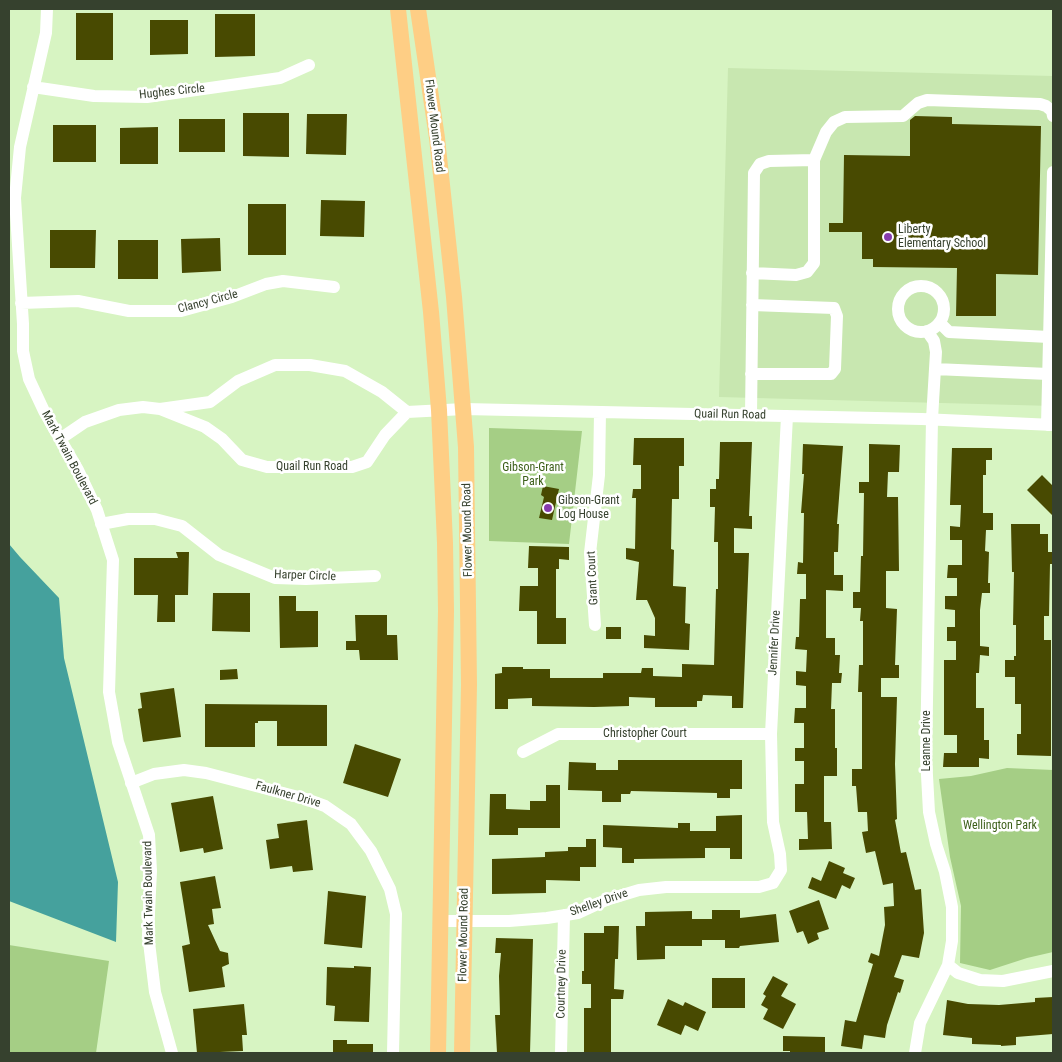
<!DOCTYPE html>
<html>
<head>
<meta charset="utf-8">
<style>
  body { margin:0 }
  #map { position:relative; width:1062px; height:1062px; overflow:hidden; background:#d7f4c2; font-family:"Roboto Condensed",sans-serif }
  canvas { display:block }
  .frame { position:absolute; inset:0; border:10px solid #36412e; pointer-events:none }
</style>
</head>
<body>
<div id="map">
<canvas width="1062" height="1062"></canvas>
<div class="frame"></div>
</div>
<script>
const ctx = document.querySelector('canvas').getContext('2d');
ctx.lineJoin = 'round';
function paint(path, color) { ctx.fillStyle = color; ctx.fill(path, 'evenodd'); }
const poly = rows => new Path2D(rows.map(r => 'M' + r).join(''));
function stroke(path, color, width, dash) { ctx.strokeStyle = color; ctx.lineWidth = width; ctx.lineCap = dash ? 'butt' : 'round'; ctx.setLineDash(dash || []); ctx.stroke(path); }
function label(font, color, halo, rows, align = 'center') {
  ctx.font = font + ' "Roboto Condensed",sans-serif'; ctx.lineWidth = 5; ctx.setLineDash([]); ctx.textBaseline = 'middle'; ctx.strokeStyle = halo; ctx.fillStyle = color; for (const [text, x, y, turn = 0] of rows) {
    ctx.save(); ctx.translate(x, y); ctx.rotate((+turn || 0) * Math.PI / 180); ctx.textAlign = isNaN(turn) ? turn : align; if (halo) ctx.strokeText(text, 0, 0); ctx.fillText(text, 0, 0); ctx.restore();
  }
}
paint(poly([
  [728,68,1053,76,1053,406,719,397]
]), '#c8e7b0');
paint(poly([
  [489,428,582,431,569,544,489,541],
  [1007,768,1053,770,1053,952,1027,958,990,970,960,963,961,906,950,857,939,779,971,776],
  [9,945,109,961,96,1053,9,1053]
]), '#a5ce85');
paint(poly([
  [9,544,20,557,59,598,64,658,118,882,116,942,9,901]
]), '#45a19d');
paint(poly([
  [76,13,113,13,113,60,76,60],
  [215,14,255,14,255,56,215,57],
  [150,20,188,20,188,54,150,55],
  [243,113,289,113,289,157,243,156],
  [307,114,347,114,346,155,306,154],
  [915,116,952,117,952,124,1041,126,1038,275,996,274,996,316,956,316,957,268,873,267,873,259,862,259,862,232,829,232,829,223,843,223,844,155,910,156,910,120],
  [179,119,225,119,225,152,179,152],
  [53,125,96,125,96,162,53,162],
  [158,127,158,164,120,164,120,128],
  [321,200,365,201,364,237,320,236],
  [248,204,286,204,286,255,248,255],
  [50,230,96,230,95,268,50,268],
  [220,238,221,271,182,273,181,239],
  [118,240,158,240,158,279,118,279],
  [634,438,684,438,684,466,679,466,679,499,672,499,671,549,674,550,673,586,686,587,685,623,690,624,689,650,644,648,644,635,655,636,655,618,647,600,636,600,639,562,626,559,626,548,635,549,636,498,632,498,633,489,641,489,641,465,633,465],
  [720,442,752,442,749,516,752,516,752,529,734,528,734,553,749,553,743,708,732,708,732,696,703,695,702,701,697,701,697,707,655,707,655,698,629,697,629,706,594,707,532,706,532,698,508,699,508,709,495,709,495,674,502,673,502,667,523,667,523,669,550,669,550,678,603,678,603,673,641,673,642,668,653,668,653,676,682,677,682,664,714,665,716,589,718,589,718,542,714,542,715,507,710,507,710,489,716,489,716,479,719,479],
  [803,444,843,446,837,524,839,524,838,552,834,552,834,575,843,575,843,591,826,590,826,638,835,638,835,655,840,655,839,673,842,673,841,683,832,683,831,709,835,709,835,748,837,748,837,776,824,776,824,822,831,822,832,849,799,850,799,839,808,839,807,812,795,812,795,784,804,784,804,761,795,761,795,748,804,748,804,723,794,723,795,708,806,708,806,686,796,685,796,671,806,672,807,650,795,649,796,637,799,637,800,599,806,599,806,574,797,574,798,562,803,563,804,513,801,513,804,474,802,474],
  [869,444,900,445,899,472,888,472,887,497,898,497,899,571,886,571,886,608,897,609,895,665,899,665,899,678,881,678,881,697,897,697,895,764,897,819,895,820,901,853,906,852,915,890,921,889,924,933,919,958,902,955,894,977,904,980,900,993,898,992,887,1025,885,1038,864,1035,862,1049,841,1046,845,1020,856,1022,873,964,868,962,871,953,879,956,885,925,884,907,894,906,893,883,883,885,875,851,866,853,862,832,868,831,867,812,858,812,856,786,852,786,852,769,862,769,862,692,858,692,859,665,863,665,863,621,860,621,861,608,853,608,853,592,860,592,861,556,863,556,864,493,859,493,859,482,869,482],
  [952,448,992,448,992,460,986,460,986,475,983,475,983,513,993,513,993,530,986,530,985,551,989,552,988,583,990,583,990,593,982,593,980,610,980,646,989,647,989,656,980,655,979,673,976,673,976,708,984,708,984,740,989,740,989,759,979,758,979,767,943,767,944,753,957,753,957,735,944,735,944,660,956,660,956,641,947,641,947,627,955,627,955,610,945,609,945,596,957,596,957,578,947,578,948,565,962,565,962,540,950,540,950,526,960,527,961,505,950,505],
  [1042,475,1053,486,1053,516,1027,490],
  [543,486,559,489,552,520,539,518,544,497,541,495],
  [1011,524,1040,524,1040,534,1048,534,1048,552,1053,552,1053,564,1050,564,1049,616,1044,616,1044,640,1051,640,1051,756,1017,755,1017,734,1021,734,1021,704,1015,704,1015,677,1005,677,1005,660,1014,660,1014,656,1016,656,1016,625,1013,625,1014,572,1012,572],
  [529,546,569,547,569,560,559,559,559,569,556,569,556,618,566,618,566,644,537,644,537,611,519,611,520,586,538,586,538,568,528,568],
  [176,552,189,552,188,595,175,595,175,622,157,622,158,595,134,595,134,558,178,558],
  [213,593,250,593,250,632,212,631],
  [279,596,296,596,296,611,318,611,318,647,280,648],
  [355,615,387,615,387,635,397,635,398,660,360,660,359,650,346,650,346,641,356,641],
  [606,627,621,627,621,639,606,639],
  [237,669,238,679,220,680,220,670],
  [174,688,181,737,143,742,138,709,142,708,140,693],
  [205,704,327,705,327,746,277,746,277,721,258,721,258,723,255,723,255,747,205,747],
  [355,744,401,759,388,797,343,783],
  [618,760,742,760,742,789,730,789,730,798,717,798,717,793,631,791,630,794,621,794,621,802,602,802,602,791,568,790,569,762,596,763,596,770,618,770],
  [546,785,560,785,560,828,518,828,518,835,489,835,490,794,506,794,506,809,530,810,530,801,546,801],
  [213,796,223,849,204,853,203,848,180,852,171,803],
  [742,815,742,859,730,859,730,848,705,848,705,858,634,859,634,863,622,863,622,848,603,847,603,825,678,828,678,823,690,823,690,831,716,831,716,816],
  [307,820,313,870,293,872,292,866,270,869,266,840,279,838,277,824],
  [586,839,596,839,596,867,580,867,580,881,546,880,546,893,492,894,492,859,545,857,545,852,568,851,568,847,586,847],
  [829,861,845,868,843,873,855,878,850,889,842,885,836,899,808,888,812,877,821,881],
  [215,876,221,908,212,909,214,924,208,925,220,951,228,953,229,964,222,967,225,987,189,992,182,946,190,944,180,882],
  [328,891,366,896,362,948,324,944],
  [819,900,829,929,817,933,819,939,808,944,803,931,797,933,789,911],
  [712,910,740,910,740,918,776,914,779,942,740,946,739,948,725,948,725,940,702,940,702,946,665,946,665,959,637,960,636,926,645,926,645,912,692,911,692,919,712,919],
  [604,926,619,926,618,959,615,959,614,989,624,990,623,999,611,999,611,1053,584,1053,584,1008,591,1008,591,984,582,984,582,971,584,971,584,933,604,933],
  [496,938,533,939,530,1053,497,1053,495,1015,500,1015,499,976,501,953,495,953],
  [354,966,371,967,369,1022,334,1021,335,1006,326,1005,327,967,354,968],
  [773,976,788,984,781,996,796,1004,783,1029,763,1019,768,1009,761,1005,766,996,763,994],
  [712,978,745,978,745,1008,712,1008],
  [1053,997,1053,1034,1016,1037,1016,1045,1001,1046,1001,1045,972,1044,972,1038,943,1035,947,1000,968,1004,999,1005,1035,1002,1035,998],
  [668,999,683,1006,685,1002,706,1012,698,1031,685,1025,681,1035,657,1025],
  [244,1004,247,1035,242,1035,243,1051,197,1053,193,1009],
  [783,1036,825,1037,825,1053,790,1053,790,1051,783,1051],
  [333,1040,347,1040,347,1044,373,1044,373,1053,333,1053]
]), '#484a01');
stroke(poly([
  [47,9,46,33,20,147,15,198,23,324,23,351,29,379,44,411,78,470,97,510,113,560,109,692,118,742,149,835,151,871,148,934,155,992,172,1053],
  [33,87,94,96,147,97,280,78,309,65],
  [752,273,796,275,807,272,814,263,814,160,826,132,834,122,845,117,903,116,918,103,927,100,1040,104,1046,106,1052,111,1053,116],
  '898 309a23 23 0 1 1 46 0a23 23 0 1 1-46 0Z',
  [21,303,78,301,129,311,181,311,232,297,266,284,283,281,334,287],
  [940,323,949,332,1049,337],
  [935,369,1048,374],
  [751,374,831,374,835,369,837,316,834,308,752,305],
  [160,409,205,427,222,439,242,460,267,467,352,467,367,462,385,435,407,412],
  [751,415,754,173,760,164,769,161,814,160],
  [1047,425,1053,172],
  [60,439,85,422,119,410,143,407,160,409,210,402,238,381,275,365,310,365,345,371,382,392,407,412,464,409,922,419,1053,425],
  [101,524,128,519,155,519,182,526,219,555,275,578,306,579,375,576],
  [595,625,590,553,599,475,600,412],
  [523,752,558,734,771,734],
  [131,783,154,774,184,770,206,773,306,799,325,806,351,824,371,851,390,889,396,914,393,1053],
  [440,921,509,921,547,918,578,913,606,900,639,890,666,887,759,887,773,883,781,870,780,854,773,822,771,734,787,416],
  [948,965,958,973,980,980,1003,981,1053,971],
  [561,1053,564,915],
  [915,1053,920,1023,948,965,952,941,952,907,945,872,936,844,929,812,926,757,932,419,936,352,934,341,927,331]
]), '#fff', 12);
stroke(poly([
  [398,9,431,312,439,410,445,543,446,611,438,1053],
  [418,9,437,138,454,297,466,447,469,685,462,1053]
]), '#fece85', 16);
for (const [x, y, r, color] of [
  [888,237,5,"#873cae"],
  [548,508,5,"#873cae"]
]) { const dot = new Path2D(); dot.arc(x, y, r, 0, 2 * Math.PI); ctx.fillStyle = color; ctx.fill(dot); stroke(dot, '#fff', 2); }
label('12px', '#36412e', '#fff', [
  ["Hughes Circle",172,92,-6],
  ["Flower Mound Road",434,126,83],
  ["Clancy Circle",208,302,-15],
  ["Quail Run Road",730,415,1],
  ["Mark Twain Boulevard",69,458,62],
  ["Quail Run Road",312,467],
  ["Flower Mound Road",468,530,-91],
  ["Harper Circle",305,576,2],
  ["Grant Court",593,578,-93],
  ["Jennifer Drive",775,643,-87],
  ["Christopher Court",645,734],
  ["Leanne Drive",927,741,-90],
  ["Faulkner Drive",288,795,16],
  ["Mark Twain Boulevard",149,893,-91],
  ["Shelley Drive",599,903,-19],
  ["Flower Mound Road",464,935,-89],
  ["Courtney Drive",562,984,-89]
]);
label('12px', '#36412e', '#fff', [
  ["Liberty",898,230],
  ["Elementary School",898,244],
  ["Gibson-Grant",558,501],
  ["Log House",558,515]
], 'left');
label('12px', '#3c5f19', '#fff', [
  ["Gibson-Grant",533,468],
  ["Park",533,482],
  ["Wellington Park",1000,826]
]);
</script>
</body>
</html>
